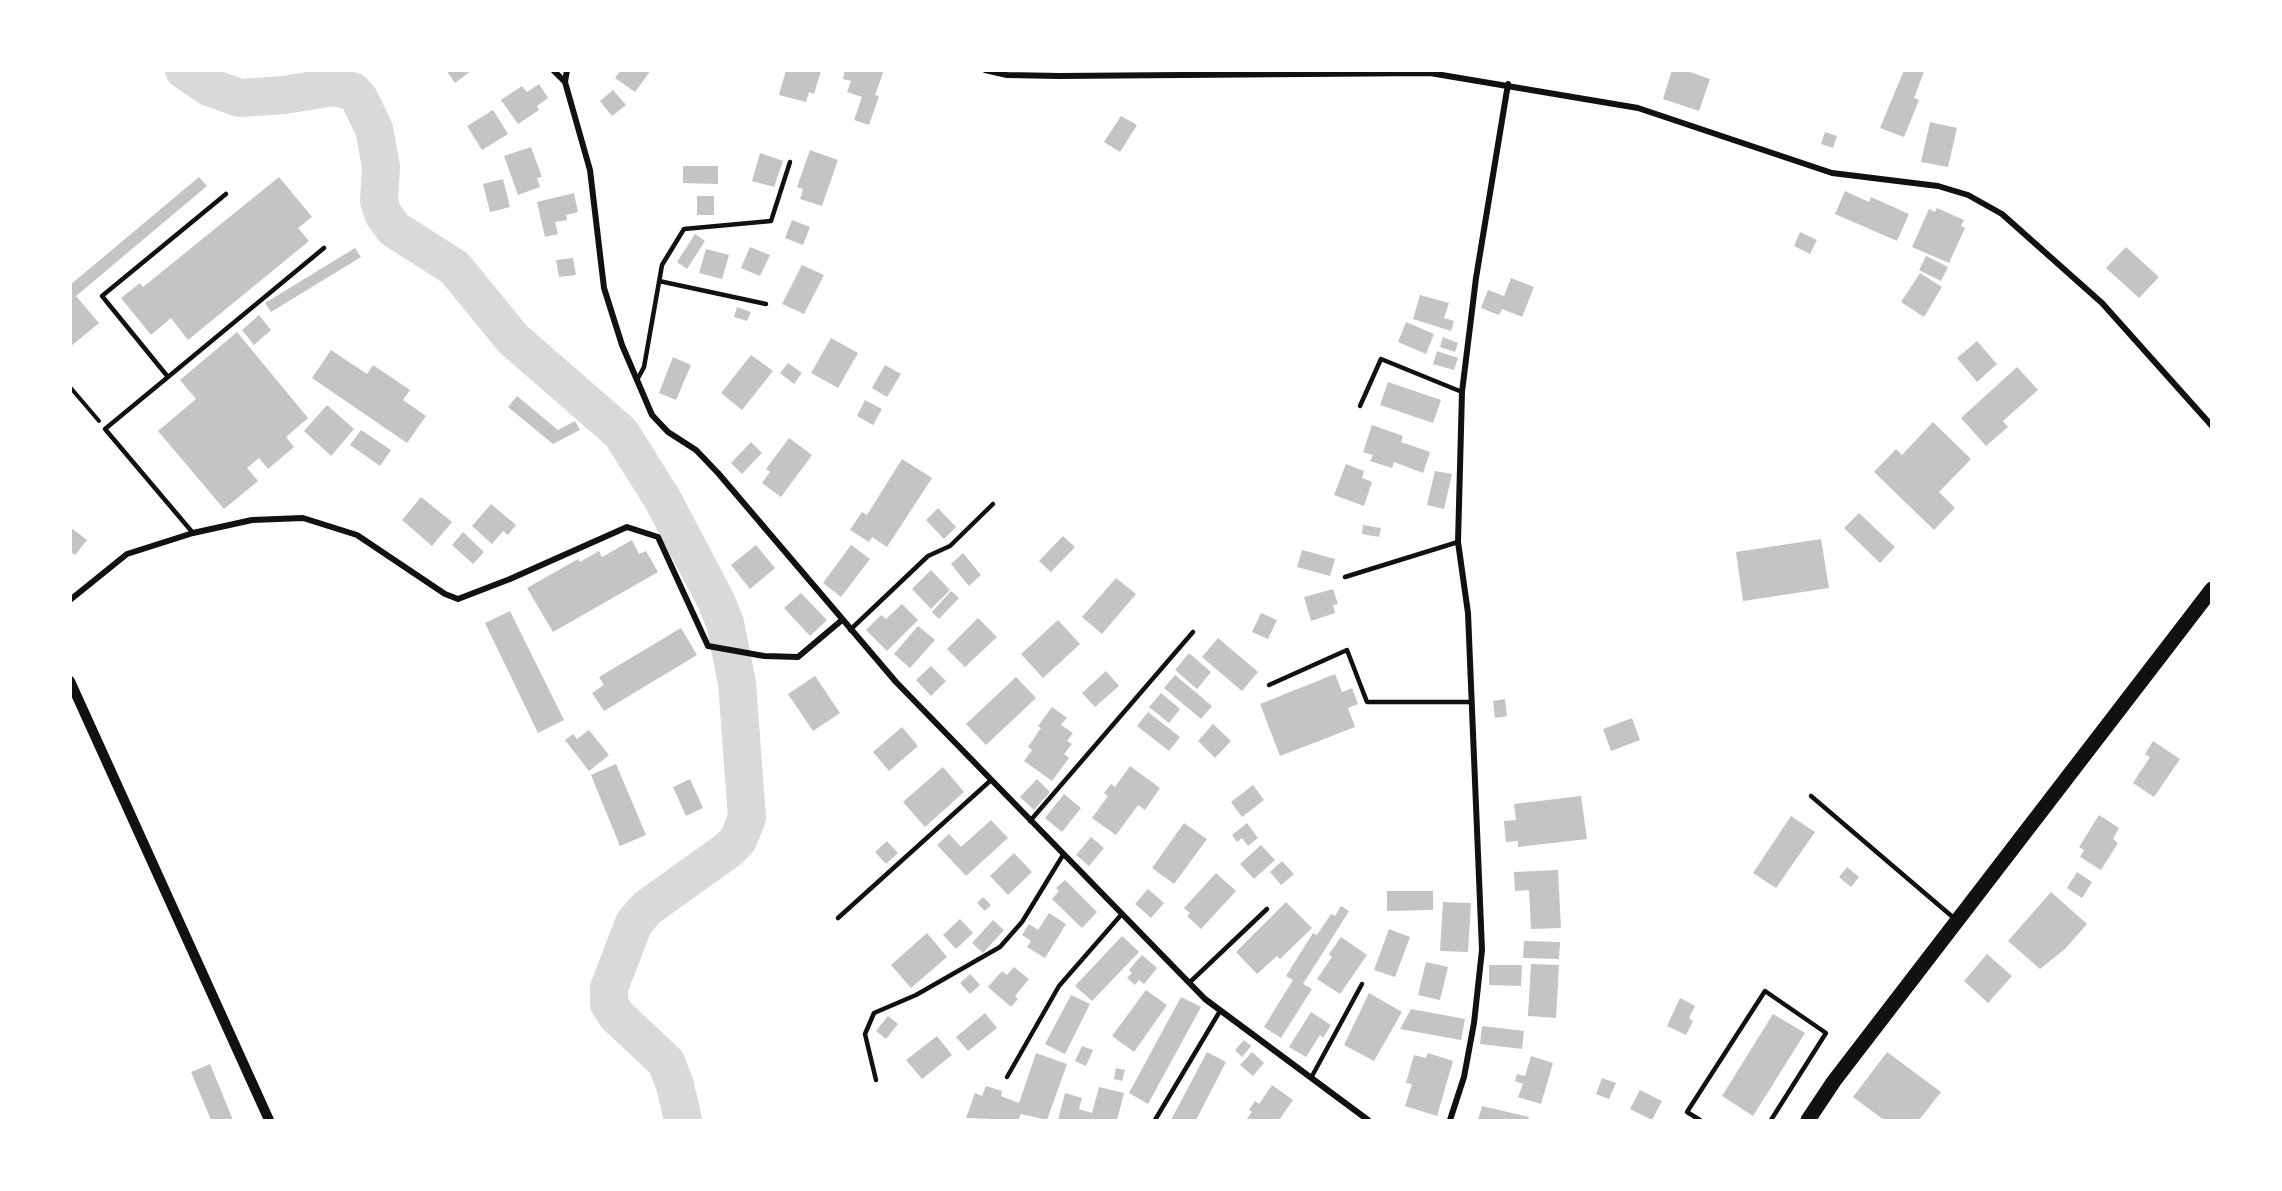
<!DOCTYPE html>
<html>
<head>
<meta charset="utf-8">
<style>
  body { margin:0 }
  #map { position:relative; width:2282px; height:1191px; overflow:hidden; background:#fff; font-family:Lora,serif }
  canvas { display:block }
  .frame { position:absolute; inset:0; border:72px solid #fff; pointer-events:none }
</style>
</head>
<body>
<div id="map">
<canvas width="2282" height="1191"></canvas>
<div class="frame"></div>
</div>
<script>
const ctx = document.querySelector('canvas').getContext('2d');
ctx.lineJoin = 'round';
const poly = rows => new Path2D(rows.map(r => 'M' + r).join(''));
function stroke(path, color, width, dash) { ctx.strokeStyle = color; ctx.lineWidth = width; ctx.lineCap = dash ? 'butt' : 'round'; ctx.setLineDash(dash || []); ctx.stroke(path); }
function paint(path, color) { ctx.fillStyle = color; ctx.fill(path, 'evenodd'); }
stroke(poly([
  [184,70,209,87,240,98,284,95,333,87,352,91,359,98,374,129,381,166,379,201,383,214,394,229,455,268,513,339,621,433,663,500,716,601,725,623,737,683,747,818,738,840,728,850,647,908,634,923,609,988,609,1004,617,1016,666,1062,675,1085,683,1120]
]), '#d9d9d9', 38);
paint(poly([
  [446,70,472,70,455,83],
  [621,70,651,70,635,92,615,78],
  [786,70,821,71,814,94,809,92,806,102,779,95],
  [845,70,884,70,875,95,879,96,869,125,854,120,862,97,847,92,851,81,843,79],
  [1672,70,1684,70,1710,79,1699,111,1663,99],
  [1904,70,1924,72,1914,98,1919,100,1904,137,1880,128],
  [539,84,548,98,537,106,539,110,518,124,501,100,522,86,527,92],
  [613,90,626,105,612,116,600,101],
  [493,110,508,134,482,150,467,126],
  [1121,116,1137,125,1120,152,1104,142],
  [1930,122,1957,128,1948,167,1921,162],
  [1825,132,1837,136,1833,148,1821,144],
  [531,147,542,177,537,178,540,187,518,195,504,156],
  [810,150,838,160,822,206,800,199,803,189,797,187],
  [760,153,783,161,774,187,752,181],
  [683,166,718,166,718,184,683,183],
  [199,177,207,186,76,296,99,323,70,347,70,285],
  [279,177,312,217,298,228,309,241,188,340,171,318,151,335,121,298,140,283,143,287],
  [503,179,510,207,490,212,483,184],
  [1845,191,1869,202,1871,197,1909,214,1897,241,1835,214],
  [574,193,578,212,566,215,567,220,555,222,558,234,545,237,537,202],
  [697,196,714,196,714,215,697,215],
  [1937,208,1964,220,1961,226,1965,228,1949,263,1912,247,1929,209,1935,212],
  [792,220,810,227,803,245,785,238],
  [1800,232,1817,240,1810,254,1794,246],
  [695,234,705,241,687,269,677,262],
  [750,247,770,255,760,276,741,268],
  [2126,247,2159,277,2139,298,2106,268],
  [355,248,361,257,271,312,265,303],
  [706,249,729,255,722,279,699,273],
  [1926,256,1948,267,1941,281,1919,270],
  [573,258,576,275,559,277,556,260],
  [802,265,824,275,804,314,782,304],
  [1920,273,1942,287,1924,317,1901,302],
  [1511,278,1534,287,1522,317,1502,309,1499,315,1481,308,1488,290,1504,296],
  [1420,295,1449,303,1444,318,1454,321,1451,331,1413,319],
  [737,307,751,312,747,321,734,317],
  [259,315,271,330,254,345,242,330],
  [1406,322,1434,334,1426,354,1398,342],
  [237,332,308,418,286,437,294,447,268,469,259,458,247,468,258,481,224,509,158,431,196,399,180,380],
  [1443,337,1458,343,1455,352,1440,347],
  [831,338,858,353,838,388,811,373],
  [1977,341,1997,364,1977,382,1957,358],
  [331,350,367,374,373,365,410,390,403,400,426,416,407,443,312,378],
  [1437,351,1458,358,1454,370,1433,364],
  [751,355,773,371,742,410,721,393],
  [673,357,691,365,676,400,659,393],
  [788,363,802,373,794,384,780,373],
  [885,365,901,374,887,397,872,388],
  [2017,367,2038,390,2003,421,2008,427,1986,446,1961,418],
  [1388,382,1441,400,1433,423,1380,405],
  [517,396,558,430,575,421,580,430,553,444,508,407],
  [865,400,882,409,873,425,857,416],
  [327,405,354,429,331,456,304,431],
  [1933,422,1971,459,1939,492,1955,508,1934,530,1874,472,1896,449,1902,455],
  [1372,425,1403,436,1401,442,1430,452,1423,473,1394,462,1392,468,1370,461,1373,455,1363,452],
  [361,430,391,450,380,466,350,445],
  [789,438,812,455,781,497,762,483,770,472,766,469],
  [751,442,762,453,742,474,731,463],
  [902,459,932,478,887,547,872,537,869,542,850,530,862,512,867,515],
  [1346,464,1364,471,1362,478,1372,482,1364,506,1334,495],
  [1435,471,1452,474,1444,509,1427,505],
  [421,497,452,522,432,546,402,520],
  [491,504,516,525,508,535,503,531,492,544,472,526],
  [938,508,956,527,944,539,926,520],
  [1859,513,1895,547,1880,563,1844,528],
  [1363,525,1381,528,1379,537,1362,534],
  [70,527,87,540,75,555,70,551],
  [463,532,484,552,473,564,452,545],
  [1063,536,1075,547,1051,572,1039,561],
  [1821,539,1829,588,1743,601,1736,552],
  [632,540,639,554,646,551,658,572,553,632,527,588,578,559,580,562,599,551,602,557],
  [756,545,775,568,750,589,731,565],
  [851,545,870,559,841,597,823,583],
  [1302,550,1335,559,1330,576,1297,567],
  [963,553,981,575,969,586,951,564],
  [931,570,950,590,931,609,912,589],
  [1116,578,1136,594,1102,634,1082,617],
  [1333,589,1338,604,1333,605,1335,613,1311,621,1304,597],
  [951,591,959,598,939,619,932,612],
  [801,593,827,620,810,636,784,608],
  [902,604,918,620,887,651,866,630,881,615,886,619],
  [510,611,564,720,538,733,485,623],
  [1261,613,1277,620,1268,639,1252,632],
  [978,618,997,637,965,667,947,649],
  [1058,620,1080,644,1043,678,1021,654],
  [918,626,935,640,910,668,894,654],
  [681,628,697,655,604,711,592,693,604,685,599,677],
  [1218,638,1258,672,1242,691,1202,657],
  [1189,653,1211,672,1197,689,1175,670],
  [931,666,946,681,931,696,916,680],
  [1106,671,1119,686,1095,707,1082,693],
  [1335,674,1342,692,1352,688,1358,704,1348,708,1355,727,1280,756,1260,704],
  [1175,675,1212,706,1201,719,1164,688],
  [815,676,840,713,813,731,788,694],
  [1016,677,1036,698,986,745,966,724],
  [1161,693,1180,709,1169,723,1149,707],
  [1505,699,1507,716,1495,718,1493,701],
  [1052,707,1067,718,1061,725,1073,733,1067,741,1072,744,1064,754,1069,758,1052,781,1024,761,1032,750,1028,747,1041,728,1038,726],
  [1148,712,1180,737,1169,751,1137,726],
  [1632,718,1640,740,1611,751,1603,729],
  [1213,724,1231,741,1215,758,1198,741],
  [902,727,918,746,889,771,873,752],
  [589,730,609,755,589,771,565,740,573,734,577,739],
  [2153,741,2180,759,2154,797,2133,783,2150,757,2145,754],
  [616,764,646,835,620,846,591,775],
  [1130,766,1160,788,1145,810,1138,805,1116,835,1092,818,1108,796,1104,793,1111,784,1115,787],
  [943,767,964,792,925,827,903,802],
  [690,779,703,808,686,816,673,787],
  [1037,779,1050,792,1034,810,1020,797],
  [1253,785,1264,800,1242,817,1231,802],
  [1064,794,1081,808,1062,832,1045,818],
  [1581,796,1587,839,1518,847,1518,841,1506,842,1504,821,1516,820,1514,804],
  [2099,815,2119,828,2113,839,2118,843,2101,870,2080,857,2084,850,2079,847],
  [1791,816,1815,832,1776,888,1753,873],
  [991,820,1008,838,966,876,937,845,949,834,961,847],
  [1184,823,1207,839,1174,884,1152,868],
  [1247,823,1258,838,1248,846,1242,838,1237,842,1232,835],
  [1091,837,1104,848,1089,866,1076,855],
  [887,841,898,853,886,864,875,852],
  [1261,845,1275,860,1254,879,1240,864],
  [1014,853,1032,872,1008,895,990,876],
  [1282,861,1294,874,1281,885,1270,872],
  [1847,867,1859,877,1851,887,1839,877],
  [1558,870,1561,928,1531,929,1529,890,1515,891,1514,872],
  [2077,872,2092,882,2082,898,2067,888],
  [1216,873,1236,891,1201,929,1187,916,1190,913,1184,908],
  [1065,880,1097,912,1082,928,1052,899,1059,891,1056,888],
  [1148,889,1164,903,1151,918,1135,904],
  [1387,891,1433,891,1433,910,1387,911],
  [2051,892,2087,924,2065,949,2040,969,2008,941],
  [983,897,991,905,985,911,977,903],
  [1286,902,1312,928,1280,959,1277,956,1257,974,1236,952],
  [1443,902,1471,903,1468,952,1440,951],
  [1341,906,1349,911,1303,984,1312,989,1281,1038,1264,1027,1293,980,1286,976,1313,933,1317,935,1331,914,1335,916],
  [1049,913,1066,924,1045,958,1027,947,1031,941,1022,935,1029,924,1038,930],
  [960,919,973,933,956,949,943,935],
  [993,920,1004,930,983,953,972,943],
  [1389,929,1410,937,1395,977,1374,970],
  [927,933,947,957,911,988,891,965],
  [1122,936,1139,952,1092,1001,1075,986],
  [1341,937,1367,955,1340,994,1317,979,1332,957,1329,954],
  [1524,941,1560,942,1559,959,1523,958],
  [1987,954,2012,976,1988,1003,1964,981],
  [1142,955,1157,968,1144,984,1139,980,1135,985,1127,978,1132,973,1129,970],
  [1426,962,1448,967,1440,1000,1418,995],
  [1531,964,1559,965,1556,1018,1528,1016],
  [1489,965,1522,965,1521,986,1489,985],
  [1014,967,1029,979,1015,996,1018,999,1011,1007,988,987,1002,971,1007,975],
  [970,974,980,985,970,994,960,983],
  [1146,990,1167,1005,1134,1052,1112,1036],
  [1369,993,1402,1012,1374,1061,1344,1045],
  [1071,995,1090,1004,1065,1054,1045,1044],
  [1181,997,1201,1007,1148,1104,1129,1093],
  [1680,998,1695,1006,1689,1018,1693,1021,1686,1035,1667,1026],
  [1411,1009,1465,1019,1461,1040,1400,1029],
  [1311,1012,1331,1025,1323,1038,1320,1035,1306,1057,1289,1047],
  [985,1013,997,1028,968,1051,956,1037],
  [1773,1014,1805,1033,1753,1116,1722,1096],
  [888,1016,898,1024,886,1039,876,1031],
  [1482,1026,1524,1031,1522,1049,1480,1044],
  [937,1036,952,1055,922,1079,906,1060],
  [1244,1040,1251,1046,1242,1057,1235,1050],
  [1082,1046,1093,1050,1086,1066,1075,1061],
  [1207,1052,1226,1062,1196,1120,1171,1120],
  [1252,1052,1264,1063,1253,1076,1240,1065],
  [1887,1052,1941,1092,1919,1120,1884,1120,1853,1097],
  [1036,1053,1067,1064,1047,1120,1021,1114,1018,1120,966,1118,975,1093,982,1096,986,1086,1002,1091,1001,1096,1019,1103],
  [1428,1053,1453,1061,1437,1116,1405,1106,1412,1084,1406,1083,1414,1055,1426,1058],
  [1531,1056,1553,1063,1541,1104,1518,1097,1523,1084,1515,1081,1517,1074,1525,1076],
  [210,1064,233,1120,211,1120,191,1072],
  [1116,1068,1125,1070,1122,1081,1114,1079],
  [1602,1078,1616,1083,1609,1099,1596,1094],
  [1272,1085,1293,1100,1279,1120,1246,1120,1252,1112,1249,1110,1255,1101,1259,1104],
  [1099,1087,1124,1093,1117,1120,1058,1120,1065,1093,1082,1098,1079,1109,1092,1113],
  [1640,1090,1662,1101,1652,1120,1630,1109],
  [1482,1106,1529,1117,1528,1120,1478,1120]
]), '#c4c4c4');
stroke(poly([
  [70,387,99,421]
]), '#111', 4);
stroke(poly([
  [226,194,102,296,168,377,324,248],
  [659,281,766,304],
  [168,377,105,429,193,533],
  [637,380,644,367,662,265,684,229,771,221,790,162],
  [1360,406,1381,359,1462,392],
  [1345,577,1458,542],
  [850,630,928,556,950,546,993,504],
  [1269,685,1347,650,1367,702,1472,702],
  [1811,796,1955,919],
  [1030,821,1193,632],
  [838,918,990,781],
  [1189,983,1267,909],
  [1007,1077,1059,986,1121,915],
  [1311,1078,1362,984],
  [876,1080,865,1034,874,1013,916,995,1000,947,1022,922,1063,855],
  [1155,1120,1220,1011],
  [1700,1120,1687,1112,1765,991,1826,1033,1771,1120]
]), '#111', 4.5);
stroke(poly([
  [553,70,565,82],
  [567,70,565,82,590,170,604,288,622,345,652,415,668,432,696,450,718,473,896,682,1205,999,1368,1120],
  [985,70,1007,75,1059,76,1430,73,1638,108,1832,173,1938,186,1968,195,2002,214,2102,303,2212,426],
  [70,600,127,554,193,533,252,520,303,518,357,535,445,594,458,599,510,579,627,527,658,537,708,646,764,656,798,657,842,620],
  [1450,1120,1464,1077,1474,1023,1482,950,1468,613,1458,542,1462,392,1476,278,1508,84]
]), '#111', 6);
stroke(poly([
  [70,681,269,1120]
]), '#111', 10);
stroke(poly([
  [1808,1120,1834,1081,2212,589]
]), '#111', 15);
</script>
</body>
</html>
